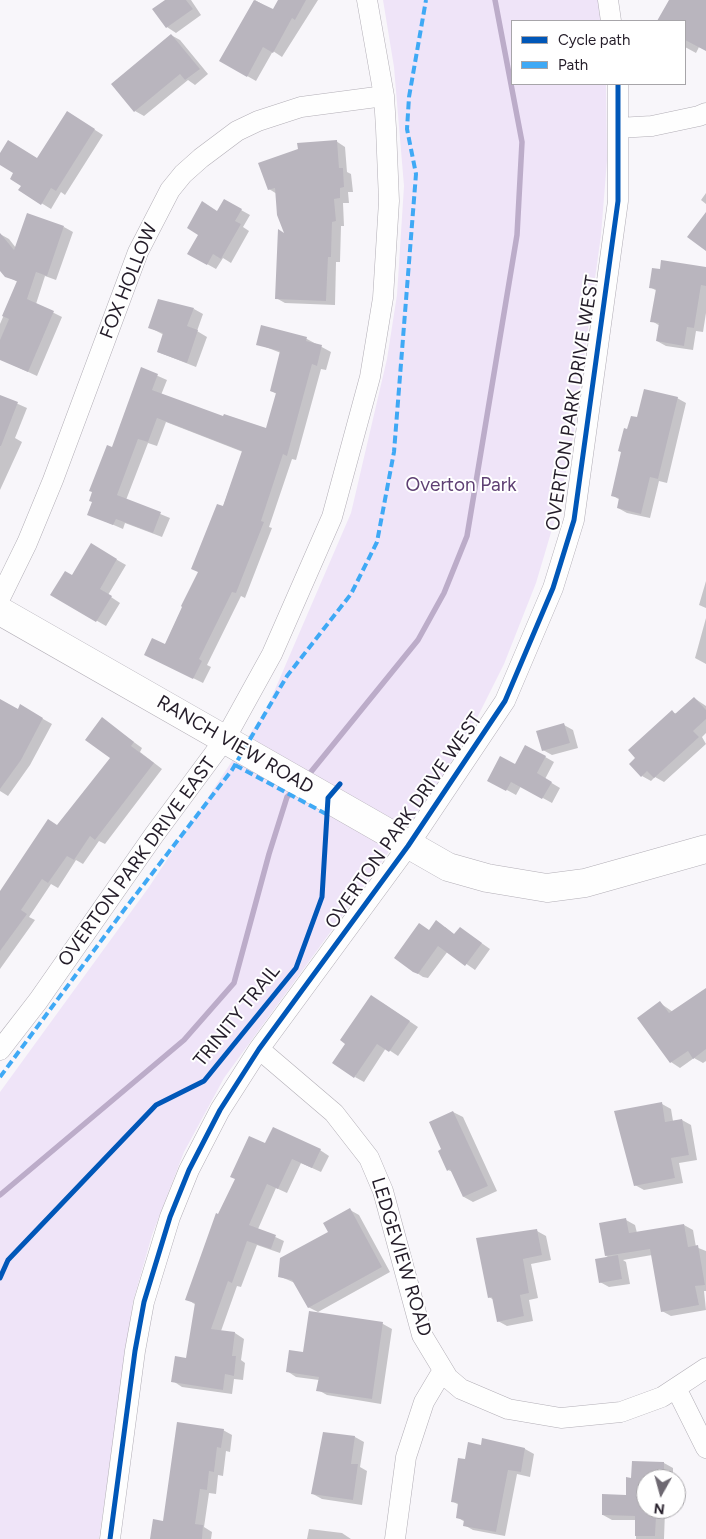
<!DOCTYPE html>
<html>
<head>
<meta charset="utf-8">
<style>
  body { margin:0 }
  #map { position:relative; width:706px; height:1539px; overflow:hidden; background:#f8f6fa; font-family:Figtree,sans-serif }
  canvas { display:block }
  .legend { position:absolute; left:511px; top:20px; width:175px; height:65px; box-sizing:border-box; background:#fff; border:1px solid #a7a5a9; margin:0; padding:6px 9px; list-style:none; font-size:15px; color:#241d29 }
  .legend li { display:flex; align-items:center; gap:10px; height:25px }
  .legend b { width:25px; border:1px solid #a7a5a9 }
  .north { position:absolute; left:636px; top:1469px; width:50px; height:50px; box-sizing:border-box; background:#fff; border:1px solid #a7a5a9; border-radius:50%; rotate:187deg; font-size:14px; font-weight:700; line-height:20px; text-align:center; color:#241d29 }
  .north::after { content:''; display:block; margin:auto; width:18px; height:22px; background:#6e6972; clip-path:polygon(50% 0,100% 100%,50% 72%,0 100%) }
</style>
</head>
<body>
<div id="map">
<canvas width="706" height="1539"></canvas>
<ul class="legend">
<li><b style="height:6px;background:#0057b8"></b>Cycle path</li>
<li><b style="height:6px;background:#3fa9f5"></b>Path</li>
</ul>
<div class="north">N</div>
</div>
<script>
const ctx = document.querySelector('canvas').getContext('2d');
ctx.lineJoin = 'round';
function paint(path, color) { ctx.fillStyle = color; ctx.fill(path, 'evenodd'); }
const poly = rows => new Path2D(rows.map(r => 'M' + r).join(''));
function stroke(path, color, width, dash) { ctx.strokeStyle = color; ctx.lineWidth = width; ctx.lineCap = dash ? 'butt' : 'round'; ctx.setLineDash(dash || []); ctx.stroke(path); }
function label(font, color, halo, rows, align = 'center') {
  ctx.font = font + ' Figtree,sans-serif'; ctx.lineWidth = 4; ctx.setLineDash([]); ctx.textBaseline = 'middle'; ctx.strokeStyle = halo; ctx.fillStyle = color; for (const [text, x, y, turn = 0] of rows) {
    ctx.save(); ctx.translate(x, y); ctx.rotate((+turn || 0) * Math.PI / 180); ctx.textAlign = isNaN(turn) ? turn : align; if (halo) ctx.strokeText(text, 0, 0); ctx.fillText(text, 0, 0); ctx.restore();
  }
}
paint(poly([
  [383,0,598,0,601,21,512,21,512,84,606,84,607,160,601,235,573,438,558,509,536,583,504,664,475,722,434,790,224,1078,184,1152,152,1235,133,1302,99,1539,0,1539,0,1092,149,887,267,708,351,513,387,359,397,295,404,186,394,67]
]), '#efe4f8');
paint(poly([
  [167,0,191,0,201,15,176,33,167,27],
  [255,0,274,11,280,0,318,0,282,57,273,51,256,81,221,61],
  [670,0,698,0,706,4,706,50,699,47,696,53,685,47,685,21,659,21],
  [171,35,180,40,208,74,195,85,188,80,144,116,135,111],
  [76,118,103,135,65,195,61,192,51,209,20,190,22,186,15,173,0,164,0,155,38,160],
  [336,141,345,147,347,172,351,174,353,192,348,192,349,203,343,203,344,226,341,226,340,262,336,262,335,305,285,303,276,298,286,236,277,194,269,189],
  [706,193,706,204,701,200],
  [225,201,250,215,243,227,249,231,231,263,223,258,216,269,189,254],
  [64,227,73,232,56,280,45,276,36,304,62,317,37,376,0,359,0,324,18,282,6,276,0,269,0,234,9,239,16,248],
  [706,268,706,313,703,332,696,331,693,350,666,346,657,341,660,326,652,321,657,291,650,287],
  [194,309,203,314,197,331,207,337,196,367,158,352,164,335,149,327],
  [262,327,307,339,331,352,326,370,321,369,296,460,292,459,269,527,272,528,245,598,241,596,207,665,211,667,203,683,155,659,165,645,199,572,243,452,166,422,157,446,148,443,126,500,170,518,162,537,125,523,123,529,88,514,142,369,167,380,161,395,224,418,267,430,277,394,271,391,281,353,258,344],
  [0,396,27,408,15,438,22,442,0,490],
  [677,398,686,403,667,483,659,481,650,518,627,513,618,508,620,500,612,495,638,419],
  [91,545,126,565,108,595,120,603,106,626,52,595,72,576],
  [706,581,706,608,699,605],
  [706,618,706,664,695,658],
  [694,698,706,706,706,733,702,737,706,744,664,782,655,777,651,781,642,776,672,712,677,714],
  [0,700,18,710,20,706,52,724,30,765,8,796,0,791],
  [102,719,142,748,140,752,162,769,105,844,99,841,83,864,76,860,58,888,51,884,29,917,35,920,0,969,0,894,58,826,111,758],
  [564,725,573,730,578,748,552,755,543,750],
  [526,746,554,762,545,779,560,788,552,803,521,786,516,795,489,780,515,766],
  [445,927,455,935,460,928,490,949,475,970,448,951,428,978,423,977,414,971,430,931],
  [706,989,706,1061,703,1063,694,1058,680,1068,671,1062,639,1019,660,1003,673,1012],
  [381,1002,418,1027,398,1056,386,1048,364,1082,355,1077],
  [662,1104,671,1109,673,1121,682,1120,691,1125,697,1160,679,1163,683,1183,644,1190,635,1185],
  [453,1112,463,1117,497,1191,473,1202,464,1197,453,1172,448,1170],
  [266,1145,320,1150,329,1156,321,1172,301,1163,287,1193,276,1188,258,1229,284,1241,280,1253,257,1245,241,1287,237,1286,221,1331,235,1333,244,1339,241,1360,245,1363,243,1380,234,1379,232,1394,182,1387,173,1381,187,1359,196,1305,187,1299,219,1215],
  [350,1210,359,1215,390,1272,318,1312,308,1307,295,1283,279,1276,329,1232],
  [626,1220,635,1225,637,1233,684,1225,693,1230,696,1247,706,1251,706,1291,704,1291,706,1310,671,1316,662,1311,652,1255,623,1260,626,1262,630,1284,609,1287,600,1282,610,1258,606,1256],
  [537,1231,546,1236,551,1260,531,1264,538,1298,529,1300,533,1321,507,1326,498,1321,494,1300,489,1297],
  [310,1312,383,1324,392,1329,381,1404,327,1395,318,1390,319,1380,296,1377,287,1371,304,1353],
  [223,1430,232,1435,230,1452,226,1451,223,1476,218,1475,216,1494,209,1493,204,1527,212,1532,211,1539,152,1539],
  [324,1433,355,1437,364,1442,360,1467,367,1471,362,1505,322,1499,313,1494],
  [482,1446,525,1449,534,1454,530,1477,517,1474,505,1536,473,1530,464,1525,465,1522,457,1517,459,1505,452,1501,466,1461],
  [633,1462,664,1463,673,1468,673,1479,646,1479,646,1509,672,1509,672,1511,665,1511,664,1539,636,1539,636,1520,612,1520,603,1515,627,1496,632,1479],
  [309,1529,342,1533,351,1539,307,1539]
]), '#0003');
stroke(poly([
  [306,778,418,640,444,593,467,536,517,235,522,142,495,0],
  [0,1195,184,1040,234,983,269,854,287,797,296,788]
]), '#bcacc9', 5.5);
paint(poly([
  [165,0,186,0,193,9,166,28,152,9],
  [254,0,273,9,278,0,306,0,295,20,292,18,273,53,263,47,247,77,219,61],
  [669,0,706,0,706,51,685,40,685,21,657,21],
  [171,34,200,69,185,80,180,74,134,112,111,84],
  [67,111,95,129,56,191,51,188,41,205,18,190,21,186,10,179,13,173,0,165,0,153,8,140,37,158],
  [337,140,339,168,343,168,344,187,340,188,340,198,334,199,336,221,332,222,331,257,328,257,326,301,275,299,278,229,284,233,277,215,275,188,268,190,258,163,298,149,297,143],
  [224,199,242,209,235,221,241,224,221,259,213,254,207,265,187,254,198,235,187,228,202,201,217,211],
  [706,212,706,251,687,237],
  [27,213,64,226,47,276,36,272,27,299,54,311,28,372,0,360,0,340,9,319,2,316,17,281,5,277,0,271,0,233,14,250],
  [661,260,706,267,706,286,701,285,694,328,687,327,684,346,656,341,659,323,650,322,656,289,649,288,652,268,660,269],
  [158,299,194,308,187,326,198,330,187,363,157,352,163,333,148,328],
  [261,325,307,337,306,341,322,345,317,366,312,364,287,456,283,454,261,521,264,522,236,593,232,592,199,659,202,661,193,679,144,655,152,638,165,644,182,607,181,606,198,572,191,569,217,504,223,506,242,451,157,418,148,442,138,439,117,495,161,512,153,533,116,519,113,525,87,515,92,502,89,501,92,492,89,491,107,445,112,447,141,367,158,374,152,390,223,416,224,414,266,428,276,393,270,391,280,351,256,345],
  [644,389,678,397,658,479,650,477,641,514,617,508,619,498,611,496,621,452,618,451,624,428,627,429,631,416,637,417],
  [0,395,18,402,1,446,0,446],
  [91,543,117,559,100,589,112,596,96,622,50,595,65,571,72,575],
  [694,697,706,710,706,719,693,731,699,737,654,778,647,771,641,777,629,764,635,758,628,750,672,710,675,714],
  [0,699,18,709,20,704,43,718,21,760,0,789],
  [102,717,134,742,131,746,154,763,95,840,90,836,74,860,67,856,48,883,42,879,21,910,27,914,0,951,0,891,48,819,57,825,110,758,85,740],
  [564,723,570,743,542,751,536,731],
  [525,745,546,756,537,773,552,782,542,799,511,782,506,791,487,781,500,756,515,764],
  [436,920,454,934,460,927,482,943,465,966,438,946,418,974,413,972,394,958,419,923,429,930],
  [706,988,706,1049,693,1059,688,1051,670,1063,637,1018,660,1001,669,1013],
  [371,995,410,1021,389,1052,377,1044,354,1078,332,1063,345,1044,340,1040],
  [662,1102,665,1122,682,1119,689,1155,671,1158,675,1178,634,1186,614,1111],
  [453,1111,488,1186,463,1197,450,1169,447,1171,438,1151,441,1149,429,1122],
  [273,1127,321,1149,312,1168,292,1159,278,1189,267,1184,249,1225,276,1235,271,1249,247,1241,232,1283,228,1281,211,1329,235,1332,232,1356,236,1356,234,1376,225,1374,223,1390,171,1382,175,1356,186,1358,195,1303,185,1300,216,1213,218,1214,235,1179,230,1177,249,1136,265,1143],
  [350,1208,382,1267,308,1308,292,1280,278,1277,280,1258,328,1232,323,1223],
  [626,1218,629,1233,684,1224,688,1247,698,1245,705,1285,695,1286,699,1305,661,1312,650,1249,605,1256,599,1223],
  [537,1229,542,1255,523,1259,529,1293,520,1295,524,1316,497,1322,492,1297,488,1298,476,1238],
  [618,1255,622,1279,599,1283,595,1259],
  [309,1311,383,1322,372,1399,316,1391,319,1377,286,1372,289,1350,303,1352],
  [177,1422,224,1429,221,1448,217,1447,214,1472,209,1471,207,1490,200,1489,195,1524,203,1525,202,1539,150,1539,153,1519,163,1521],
  [323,1432,355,1436,351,1464,358,1464,353,1500,311,1494],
  [482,1438,525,1448,521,1472,508,1470,496,1532,463,1526,464,1520,456,1518,458,1503,451,1502,458,1458,465,1459,468,1442,481,1445],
  [632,1461,664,1462,664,1479,646,1479,646,1509,650,1509,650,1517,656,1517,655,1536,635,1536,635,1516,602,1515,602,1494,626,1495,626,1477,631,1478]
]), '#b9b5be');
const street = poly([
  [608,0,611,21],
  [618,128,652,126,699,116,706,113],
  [0,598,27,543,53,480,138,252,170,190,183,174,201,158,237,131,258,121,301,107,384,96],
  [259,1049,334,1113,369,1158,383,1191,422,1335,448,1378,461,1389,508,1409,561,1418,621,1412,662,1397,706,1368],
  [0,1050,38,1001,154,835,225,739,272,654,332,517,370,377,383,298,389,201,386,128,384,96,367,0],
  [676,1388,706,1448],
  [110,1539,135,1351,144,1302,170,1217,189,1170,220,1110,259,1049,408,846,505,701,553,588,574,520,618,201,618,84],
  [395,1539,406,1457,424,1402,443,1370]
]);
const secondary = poly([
  [0,611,448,867,487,878,547,888,585,883,706,849]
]);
stroke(street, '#b2aeb6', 21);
stroke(secondary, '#b2aeb6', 29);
stroke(street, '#fefefe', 20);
stroke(secondary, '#fefefe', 28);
stroke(poly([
  [235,765,328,815],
  [0,1077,124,910,232,770,287,676,351,594,377,542,394,452,416,174,407,129,409,97,426,0]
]), '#3fa9f5', 4, [8, 4]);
stroke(poly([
  [0,1278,8,1260,156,1105,204,1081,296,968,322,897,328,798,340,784],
  [110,1539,135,1351,144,1302,170,1217,189,1170,220,1110,259,1049,408,846,505,701,553,588,574,520,618,201,618,84]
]), '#0057b8', 5);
label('19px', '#241d29', '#fff', [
  ["FOX HOLLOW",129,281,-68],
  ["OVERTON PARK DRIVE WEST",573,403,-81],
  ["RANCH VIEW ROAD",235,745,30],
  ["OVERTON PARK DRIVE WEST",404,821,-55],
  ["OVERTON PARK DRIVE EAST",137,862,-54],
  ["TRINITY TRAIL",237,1016,-51],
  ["LEDGEVIEW ROAD",401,1257,73]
]);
label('19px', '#5f4074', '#fff', [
  ["Overton Park",461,485]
]);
</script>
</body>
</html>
